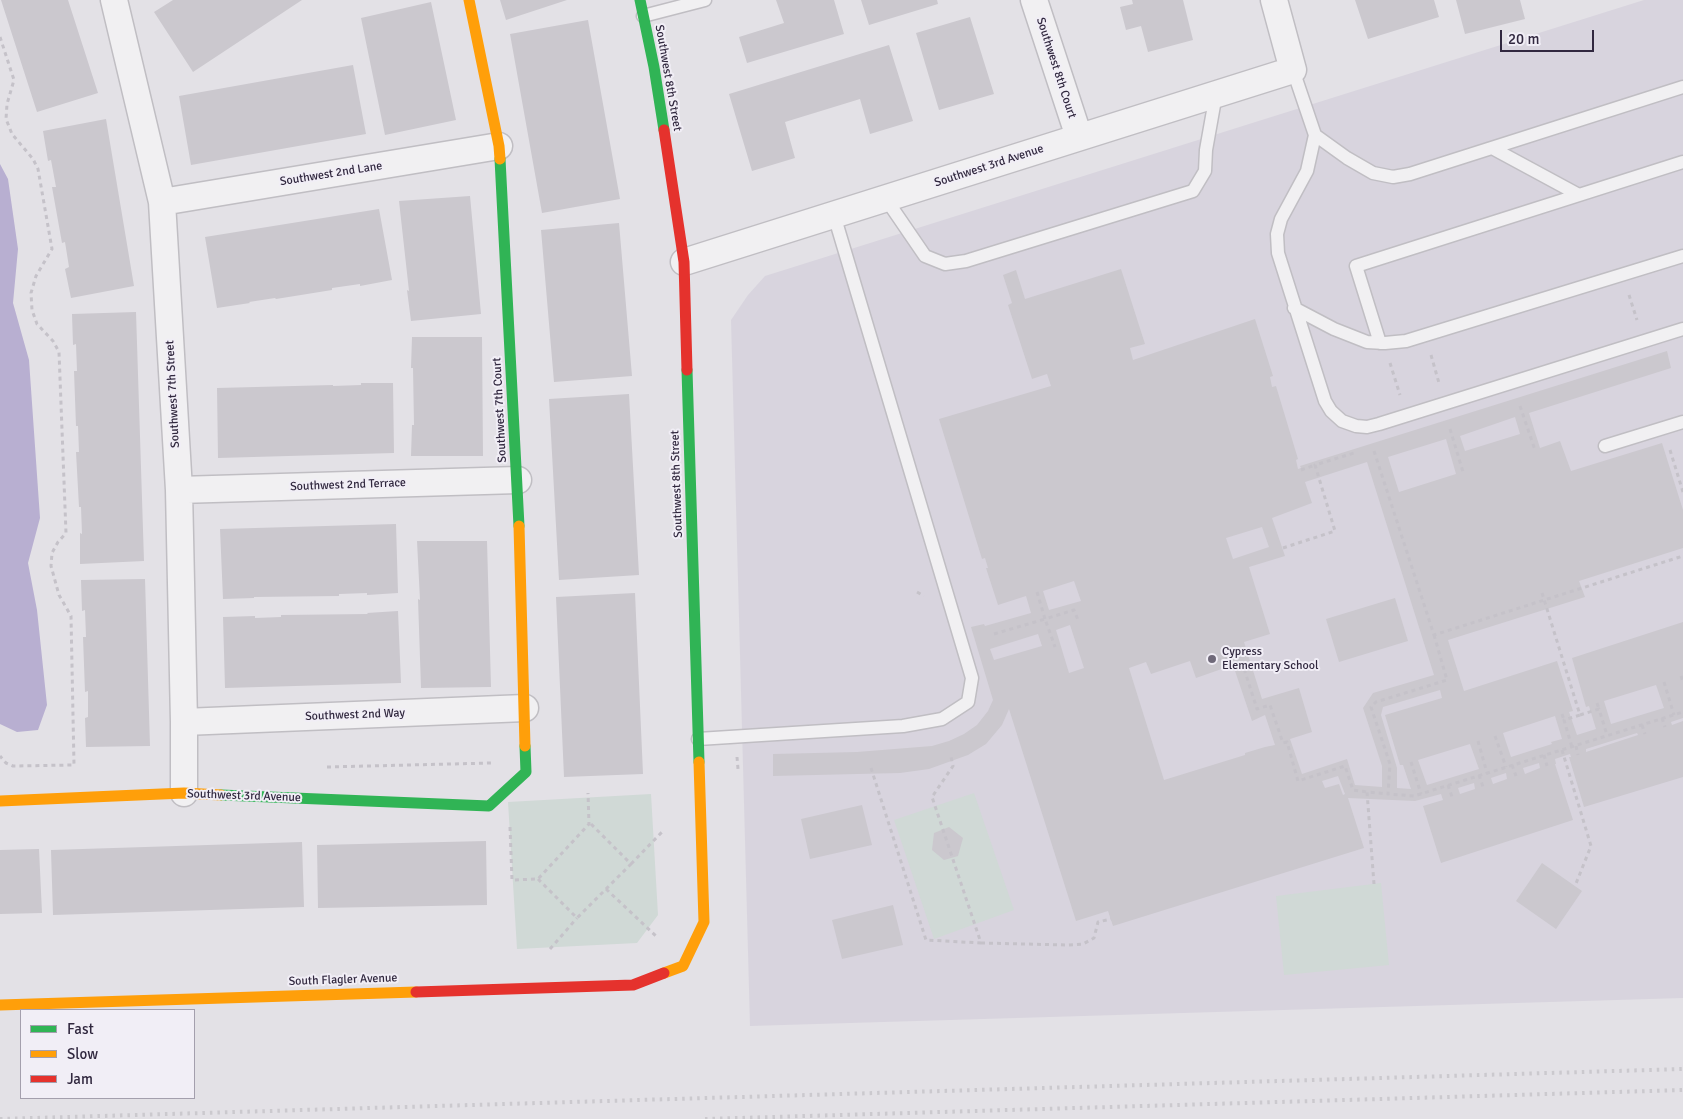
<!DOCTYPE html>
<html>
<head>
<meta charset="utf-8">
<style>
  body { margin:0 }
  #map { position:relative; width:1683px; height:1119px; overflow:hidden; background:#e3e1e6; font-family:Signika,sans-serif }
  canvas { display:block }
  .legend { position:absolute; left:20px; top:1009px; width:175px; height:90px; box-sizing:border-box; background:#f1eef6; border:1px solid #a49fad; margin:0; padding:6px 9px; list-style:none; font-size:15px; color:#31283f }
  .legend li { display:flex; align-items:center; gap:10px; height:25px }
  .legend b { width:25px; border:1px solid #a49fad }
  .scale { position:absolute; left:1500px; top:30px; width:94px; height:22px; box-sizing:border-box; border:2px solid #31283f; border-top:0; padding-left:6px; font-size:15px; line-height:18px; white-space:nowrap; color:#31283f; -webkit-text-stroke:4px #f1eef6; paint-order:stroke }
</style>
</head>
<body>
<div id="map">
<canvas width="1683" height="1119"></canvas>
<ul class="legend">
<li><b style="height:6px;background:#30b455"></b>Fast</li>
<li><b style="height:6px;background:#ff9f0a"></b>Slow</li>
<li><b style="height:6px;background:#e5322d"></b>Jam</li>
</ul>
<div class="scale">20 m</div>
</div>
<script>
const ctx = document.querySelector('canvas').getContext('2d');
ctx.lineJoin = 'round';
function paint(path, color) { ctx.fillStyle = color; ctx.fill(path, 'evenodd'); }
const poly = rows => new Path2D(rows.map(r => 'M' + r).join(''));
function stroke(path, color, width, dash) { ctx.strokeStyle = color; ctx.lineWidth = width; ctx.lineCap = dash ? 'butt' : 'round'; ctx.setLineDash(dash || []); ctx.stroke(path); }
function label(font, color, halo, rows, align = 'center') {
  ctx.font = font + ' Signika,sans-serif'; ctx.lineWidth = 4; ctx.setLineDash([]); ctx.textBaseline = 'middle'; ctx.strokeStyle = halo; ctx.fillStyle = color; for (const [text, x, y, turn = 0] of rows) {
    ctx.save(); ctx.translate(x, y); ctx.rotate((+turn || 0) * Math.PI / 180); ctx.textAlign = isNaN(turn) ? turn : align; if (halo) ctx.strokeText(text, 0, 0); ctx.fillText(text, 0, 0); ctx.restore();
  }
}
paint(poly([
  [1644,0,1683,0,1683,998,750,1026,731,320,748,295,765,276]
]), '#d8d4de');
paint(poly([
  [974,793,1014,910,934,939,894,820],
  [651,794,658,915,637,943,517,949,508,802],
  [1381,883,1389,965,1284,975,1276,896]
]), '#d0d9d6');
paint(poly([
  [0,164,8,179,18,249,13,303,29,360,40,518,28,563,37,610,47,705,38,730,17,732,0,724]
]), '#b8afd1');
paint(poly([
  [1,0,68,0,98,93,37,112],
  [173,0,302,0,193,72,154,12],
  [500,0,567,0,506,20],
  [776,0,834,0,844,34,747,63,739,37,784,23],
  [861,0,937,0,938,4,869,25],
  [1132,0,1183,0,1193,40,1148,52,1141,26,1126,30,1120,7,1133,4],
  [1355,0,1434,0,1439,17,1368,39],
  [1456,0,1520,0,1525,19,1465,34],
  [431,2,456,120,385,135,361,18],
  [970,17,994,94,939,110,916,33],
  [588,20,620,199,542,213,510,34],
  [889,45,913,121,870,134,860,99,785,122,795,158,752,171,729,94],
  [353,65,366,134,191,165,179,96],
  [106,119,134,286,71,298,65,269,69,267,65,242,62,243,52,187,56,187,51,160,48,161,43,131],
  [470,196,481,314,411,321,407,290,409,291,399,201],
  [379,209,392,280,360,286,360,284,332,288,332,290,276,299,275,298,249,302,250,303,217,308,205,237],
  [619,223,632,376,554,382,541,230],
  [1121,269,1145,344,1130,348,1133,360,1255,319,1273,376,1270,377,1272,387,1276,386,1298,459,1296,460,1298,469,1301,468,1300,466,1667,351,1671,368,1529,413,1540,448,1560,441,1571,471,1662,443,1683,510,1683,548,1579,581,1585,597,1448,640,1464,691,1557,661,1573,711,1569,712,1577,735,1596,729,1589,706,1586,707,1572,658,1683,622,1683,718,1671,722,1672,725,1683,721,1683,777,1584,807,1569,757,1571,757,1570,754,1555,759,1556,764,1555,764,1573,820,1441,863,1423,806,1443,800,1441,794,1415,801,1348,798,1364,848,1113,926,1108,911,1076,921,1009,709,1002,725,986,744,968,755,929,769,900,773,773,776,773,754,857,752,932,746,949,741,964,734,977,725,988,711,993,700,971,627,984,624,985,626,1031,613,1026,596,998,605,986,568,988,568,985,558,982,559,939,419,1051,386,1047,374,1032,379,1008,305,1012,303,1003,275,1016,270,1025,299],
  [1515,417,1520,434,1465,451,1460,436],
  [1446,439,1456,474,1399,492,1388,457],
  [1367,462,1434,675,1373,693,1363,708,1382,766,1382,787,1355,785,1347,759,1302,774,1290,739,1312,732,1299,688,1262,699,1244,642,1270,634,1249,567,1285,556,1272,518,1312,503,1305,482],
  [1262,527,1269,547,1233,559,1226,538],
  [1074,581,1081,601,1049,610,1043,591],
  [1070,625,1084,668,1069,673,1056,630],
  [1038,634,1042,646,994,660,990,649],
  [1190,661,1196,678,1233,665,1252,721,1265,715,1275,745,1265,747,1245,753,1245,755,1164,780,1129,668,1146,662,1151,674],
  [1656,685,1664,708,1611,724,1604,701],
  [1440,690,1442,698,1385,715,1400,765,1403,765,1411,789,1397,788,1397,768,1381,715,1383,707],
  [1555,716,1562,739,1551,742,1552,744,1511,757,1503,733],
  [1637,733,1638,735,1586,752,1586,749],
  [1470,744,1479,769,1427,785,1418,760],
  [1539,763,1540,768,1525,774,1523,768],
  [1506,773,1507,779,1493,784,1491,778],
  [1338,776,1345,794,1343,795,1339,784,1325,788,1322,781],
  [1474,783,1475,789,1460,794,1458,788],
  [136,312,144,561,80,564,80,533,82,534,81,507,79,507,76,452,79,452,78,426,76,426,74,371,77,371,76,344,73,345,72,314],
  [412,337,482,337,483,456,411,456,412,425,414,425,413,368,411,368],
  [361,383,393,383,394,453,218,458,217,388,333,385,333,386,361,385],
  [629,394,639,575,559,580,549,399],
  [396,524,398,593,367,595,367,593,339,594,339,596,254,597,254,598,223,599,220,529],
  [417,541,487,541,491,687,421,688,418,599,420,600],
  [145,579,150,746,86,747,85,718,88,717,88,691,85,692,83,637,86,637,85,610,82,611,81,580],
  [635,593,643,774,564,777,556,597],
  [1395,598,1408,641,1339,662,1326,619],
  [398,611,401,683,225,688,223,617,255,616,255,618,281,617,281,615,368,614,367,613],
  [862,805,872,845,810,859,801,819],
  [949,827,963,838,958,856,944,860,932,850,934,833],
  [486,841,487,905,318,908,317,845],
  [302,842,304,907,53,915,51,850],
  [39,849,42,913,0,914,0,850],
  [1542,863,1582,891,1556,929,1516,901],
  [893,905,903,945,842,959,832,920]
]), '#cbc8ce');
const lane = poly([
  [643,16,705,0],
  [1293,70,1315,135,1307,171,1281,219,1277,234,1278,253,1325,401,1331,411,1342,421,1356,426,1367,427,1379,424,1683,329],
  [1315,135,1347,158,1373,173,1393,177,1410,174,1683,87],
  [1492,148,1579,195],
  [886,199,925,256,945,264,966,261,1193,191,1205,171,1206,150,1216,94],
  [1294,308,1334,329,1367,342,1385,343,1406,341,1683,256],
  [1380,343,1356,266,1683,162],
  [1605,446,1683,422],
  [698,739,903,726,942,719,968,702,972,678,834,215]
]);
const street = poly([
  [114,0,162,202,179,490,184,722,184,793],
  [1034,0,1079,137],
  [162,202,499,146],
  [684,262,1293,70,1274,0],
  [179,490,518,480],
  [184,722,525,708]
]);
stroke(lane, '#c0bec3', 15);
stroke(street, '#c0bec3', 29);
stroke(poly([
  [0,37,14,80,7,104,6,119,12,134,33,159,38,169,52,249,36,276,31,293,32,310,37,324,53,341,59,352,66,533,58,542,52,553,51,566,59,595,71,616,74,765,13,766,6,763,0,756],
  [1629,295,1637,320],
  [1431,355,1439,383],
  [1390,363,1400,395],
  [1520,406,1535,450],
  [1450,429,1463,472],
  [1670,450,1683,492],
  [1374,451,1434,635,1683,556],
  [1301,470,1315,465],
  [1283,548,1335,531,1315,465,1354,453],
  [917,592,924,596],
  [1037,592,1045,619,1074,610,1078,620],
  [1542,593,1580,715,1564,720,1572,747],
  [994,634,1045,619,1055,647],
  [1434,635,1447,680,1376,702,1371,707,1390,764,1388,794,1414,796,1683,712],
  [1209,654,1211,663,1239,653,1257,709,1270,705,1283,743,1287,742,1298,781,1345,766,1353,790,1367,792],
  [1681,676,1683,682],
  [1664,682,1674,715],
  [1597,703,1599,709],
  [1562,714,1564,720],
  [1580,715,1599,709,1607,735],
  [1662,718,1665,727],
  [1642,725,1645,734],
  [1495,736,1506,767],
  [1478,741,1487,773],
  [1576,746,1578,755],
  [1562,750,1591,846,1575,886],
  [1544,755,1547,766],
  [737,757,738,769],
  [1411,762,1421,794],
  [1512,765,1516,776],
  [327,767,491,763],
  [871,768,926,940,981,943,932,797,953,766,951,757],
  [1479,775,1483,787],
  [1448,785,1452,797],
  [510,827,512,880,538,879,589,824,588,793],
  [631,864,662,832],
  [538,879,577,918,631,864,589,822],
  [1374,884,1367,792,1388,794],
  [606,889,656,936],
  [981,943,1068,945,1083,944,1094,938,1098,922,1111,919],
  [550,949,577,918]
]), '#c5c2c9', 3, [4, 4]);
stroke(lane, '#f1f0f2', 12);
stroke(street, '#f1f0f2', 26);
stroke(poly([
  [640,0,654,67,664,130],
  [500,159,519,526],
  [687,370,699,762],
  [221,795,489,806,526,772,525,746]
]), '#30b455', 11);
stroke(poly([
  [469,0,499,146,500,159],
  [519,526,525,746],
  [0,801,184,793,221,795],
  [664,973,683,966,704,922,699,762],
  [0,1005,416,992]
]), '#ff9f0a', 11);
stroke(poly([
  [664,130,684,262,687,370],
  [416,992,633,985,664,973]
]), '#e5322d', 11);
stroke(poly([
  [0,1119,1683,1069],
  [705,1119,1683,1090]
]), '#cbc9ce', 4, [2.5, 5]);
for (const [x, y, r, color] of [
  [1212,659,5,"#6f6979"]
]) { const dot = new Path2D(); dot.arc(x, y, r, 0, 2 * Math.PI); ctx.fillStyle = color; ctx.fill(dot); stroke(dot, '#f1eef6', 2); }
label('12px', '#31283f', '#f1eef6', [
  ["Southwest 8th Court",1056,68,72],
  ["Southwest 8th Street",668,78,80],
  ["Southwest 3rd Avenue",989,166,-18],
  ["Southwest 2nd Lane",331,174,-9],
  ["Southwest 7th Street",173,394,-93],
  ["Southwest 7th Court",500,410,-93],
  ["Southwest 8th Street",677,484,-92],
  ["Southwest 2nd Terrace",348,485,-2],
  ["Southwest 2nd Way",355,715,-2],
  ["Southwest 3rd Avenue",244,796,2],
  ["South Flagler Avenue",343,980,-2]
]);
label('12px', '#31283f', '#f1eef6', [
  ["Cypress",1222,652],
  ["Elementary School",1222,666]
], 'left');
</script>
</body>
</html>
